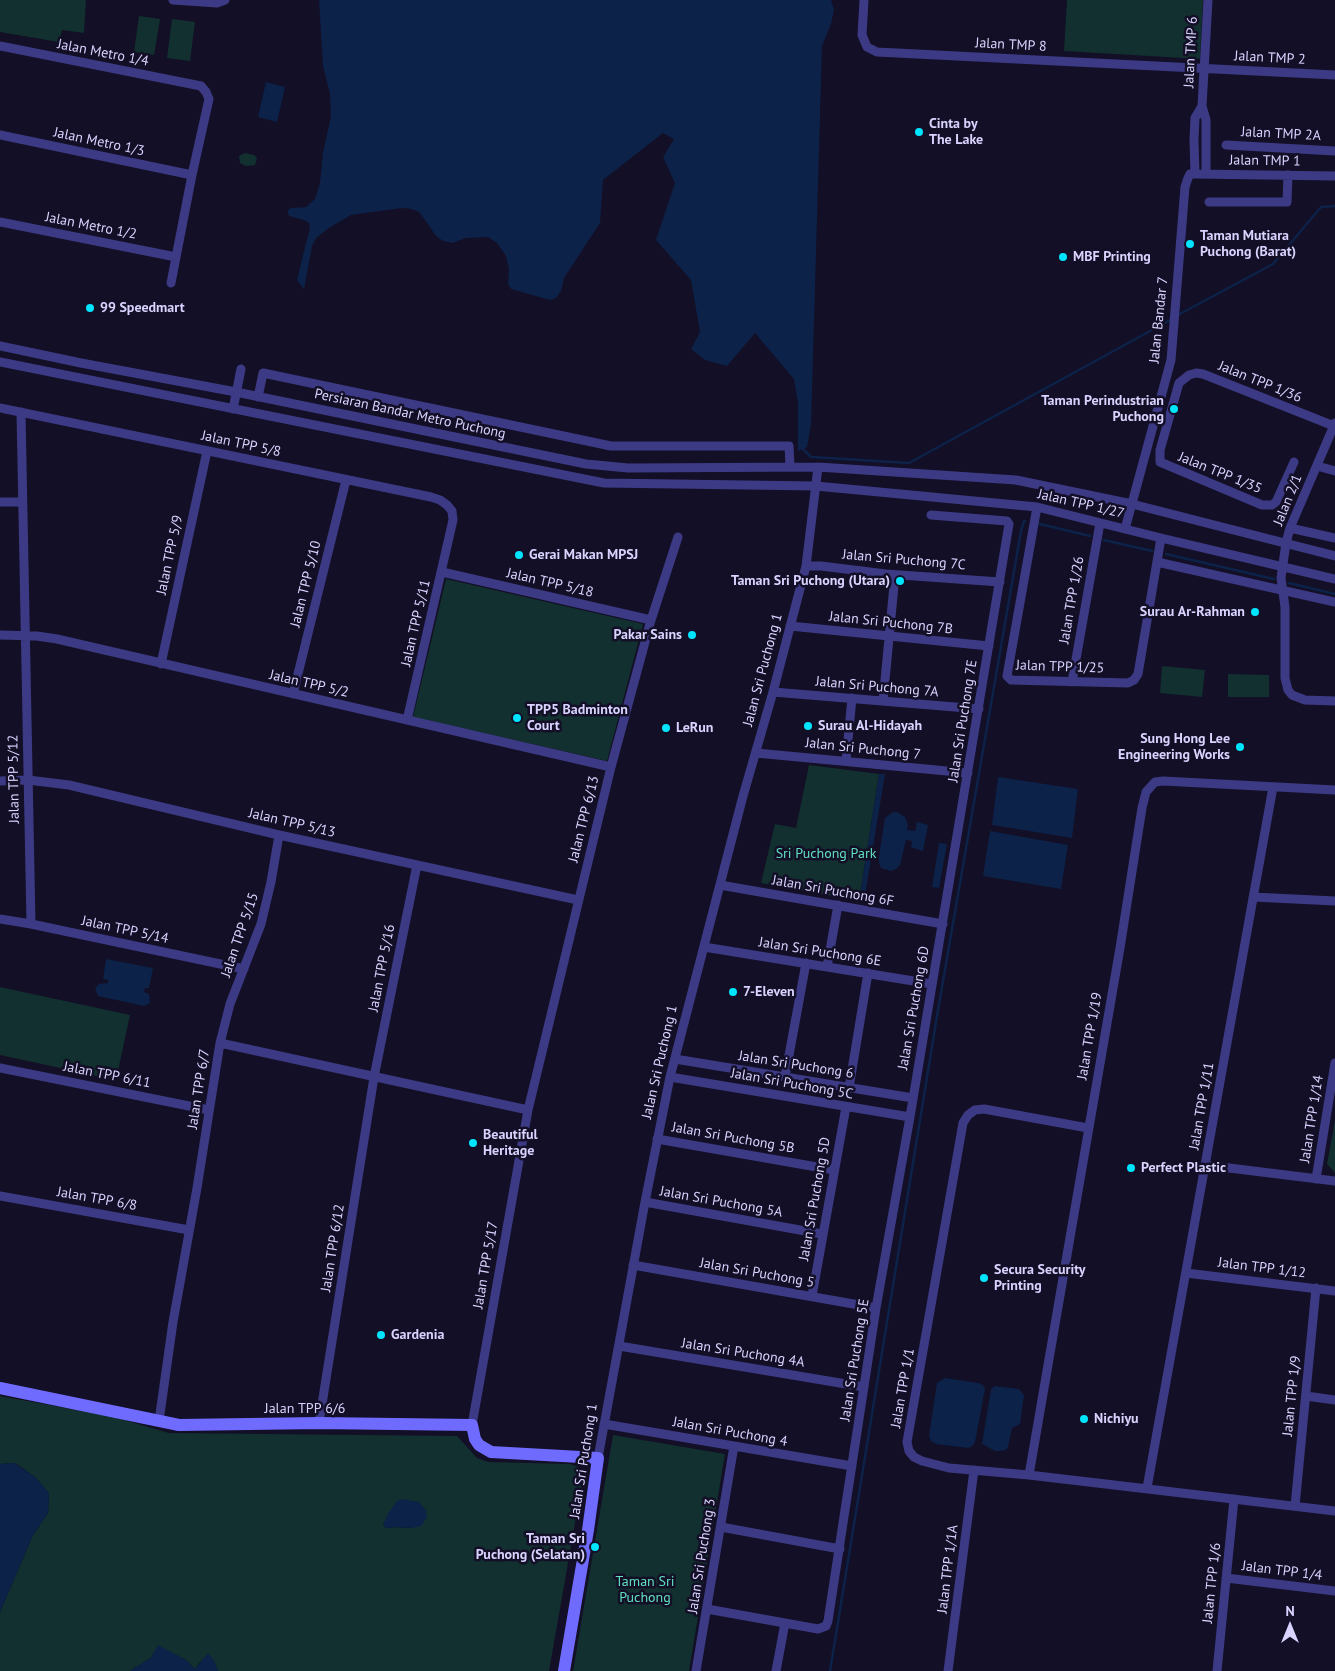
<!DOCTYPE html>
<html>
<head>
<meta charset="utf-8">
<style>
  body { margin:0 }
  #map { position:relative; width:1335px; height:1671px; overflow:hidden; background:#130f26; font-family:"PT Sans",sans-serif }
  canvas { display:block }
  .north { position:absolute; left:1265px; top:1601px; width:50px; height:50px; -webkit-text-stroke:4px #130f26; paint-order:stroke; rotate:0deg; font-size:14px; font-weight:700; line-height:20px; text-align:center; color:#d9d4ff }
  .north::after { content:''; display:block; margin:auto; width:18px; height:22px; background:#d9d4ff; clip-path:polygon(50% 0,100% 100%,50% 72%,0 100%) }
</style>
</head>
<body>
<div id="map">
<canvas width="1335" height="1671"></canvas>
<div class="north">N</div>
</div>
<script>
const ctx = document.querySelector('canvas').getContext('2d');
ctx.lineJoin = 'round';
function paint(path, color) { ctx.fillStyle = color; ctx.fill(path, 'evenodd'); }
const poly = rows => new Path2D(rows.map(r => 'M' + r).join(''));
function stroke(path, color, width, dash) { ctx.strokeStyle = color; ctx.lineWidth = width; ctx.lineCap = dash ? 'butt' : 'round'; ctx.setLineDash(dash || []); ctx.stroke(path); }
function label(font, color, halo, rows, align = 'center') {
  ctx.font = font + ' "PT Sans",sans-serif'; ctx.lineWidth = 5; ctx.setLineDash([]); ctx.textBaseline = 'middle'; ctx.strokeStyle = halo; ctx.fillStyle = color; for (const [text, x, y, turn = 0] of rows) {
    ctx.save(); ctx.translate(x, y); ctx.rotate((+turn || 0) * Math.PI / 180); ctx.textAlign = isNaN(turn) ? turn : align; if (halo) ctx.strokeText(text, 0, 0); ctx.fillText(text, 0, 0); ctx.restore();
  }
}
paint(poly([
  [0,0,86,0,84,33,62,30,59,42,0,32],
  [1067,0,1203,0,1200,59,1064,51],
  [139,16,160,19,154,55,134,52],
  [172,19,195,22,190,61,167,58],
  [245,153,254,155,257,158,255,165,246,166,240,163,239,156],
  [446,579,643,624,607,761,413,717],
  [1162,666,1205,670,1202,697,1160,693],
  [1228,674,1269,675,1269,697,1228,697],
  [809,765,879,774,859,901,761,883,775,824,796,828],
  [0,987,130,1015,116,1080,0,1055],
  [1335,1120,1335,1173,1327,1164],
  [0,1396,114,1417,169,1433,457,1436,477,1458,488,1462,570,1464,578,1467,584,1472,549,1671,218,1671,213,1659,201,1661,195,1669,186,1660,158,1646,151,1658,130,1671,0,1671,0,1612,33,1535,48,1513,49,1493,35,1477,15,1463,0,1464],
  [397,1501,419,1502,426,1511,412,1528,397,1527,386,1528,383,1525],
  [613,1435,725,1454,689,1671,573,1671]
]), '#12302f');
paint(poly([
  [319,0,831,0,834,10,831,24,822,46,811,424,807,447,798,451,798,403,794,379,755,333,727,366,705,360,691,349,700,332,691,280,656,240,675,183,663,157,674,139,663,133,603,180,600,223,564,278,561,291,556,298,550,300,511,289,508,284,509,269,506,256,497,243,488,237,466,238,452,243,443,241,436,236,425,220,419,212,412,209,402,208,351,215,329,228,316,238,312,246,304,289,297,280,310,227,309,223,304,220,289,216,288,213,288,210,291,208,306,207,315,199,320,183,323,153,331,116,330,94,323,66],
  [266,82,285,87,277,122,258,117],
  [879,774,885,774,864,902,859,901],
  [998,777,1078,789,1072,838,992,825],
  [893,812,897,812,905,817,908,825,907,830,915,831,917,822,928,825,923,851,911,847,912,841,906,840,900,865,896,869,891,871,881,868,879,863,879,856,885,818],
  [990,831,1068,845,1061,889,983,876],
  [939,843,947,844,939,888,932,887],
  [106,959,153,968,149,988,145,988,144,992,149,994,150,1003,144,1006,98,996,95,989,97,986,99,984,108,983,108,980,103,979],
  [945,1378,978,1383,983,1385,985,1389,975,1442,972,1446,968,1448,936,1444,931,1441,929,1436,937,1383],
  [995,1386,1019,1389,1024,1395,1020,1424,1012,1428,1008,1447,1006,1450,1000,1451,995,1451,982,1444,991,1389],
  [14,1463,35,1477,49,1493,48,1513,33,1535,0,1612,0,1464],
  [402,1499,419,1502,426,1511,427,1517,424,1522,421,1526,412,1528,397,1527,386,1528,383,1525,388,1514,397,1501],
  [158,1645,186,1660,195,1669,208,1653,213,1659,218,1671,130,1671,151,1658]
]), '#0c2248');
stroke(poly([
  [1176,316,1273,264,1321,207,1335,206],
  [803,449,811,457,909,463,1172,319],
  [1040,524,1090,536],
  [1104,540,1152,551],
  [1166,554,1274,579],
  [1289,583,1335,594],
  [830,1671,938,1010,1021,531,1024,521,1025,521]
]), '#0c2248', 2.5);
stroke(poly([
  [173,0,217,3,225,0],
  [864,0,862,35,867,47,877,52,1335,75],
  [0,46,201,86,206,92,209,99,192,175,171,283],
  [0,135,192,175],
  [1226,145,1335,151],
  [1195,174,1194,140,1195,118,1202,106],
  [1206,174,1206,120,1202,106,1208,0],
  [1209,202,1287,202,1288,175],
  [0,222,176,257],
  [0,346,81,363,236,392,586,464,628,468,818,467,1016,480,1132,504,1335,556],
  [0,362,604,483,816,486,1037,507,1161,538,1335,579],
  [258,397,263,373,611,446,789,446,790,466],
  [0,408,431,497,440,500,447,505,452,511,453,520,407,720],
  [233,409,241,369],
  [21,412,31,924],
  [1335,423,1290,528,1286,543,1281,578,1285,607,1285,678,1288,690,1292,695,1305,700,1335,701],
  [1294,462,1276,502,1272,505,1262,505,1160,462,1160,450,1179,383,1189,375,1196,373,1203,374,1334,426],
  [1317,466,1335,471],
  [0,502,22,502],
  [1037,507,1007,676,1011,680,1128,683,1134,680,1138,674,1161,538],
  [1290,528,1335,538],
  [1125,529,1171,360,1185,187,1188,178,1190,174,1195,174,1335,176],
  [1157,562,1335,602],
  [806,566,821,566,886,574,1000,582],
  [442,572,651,620],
  [790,626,989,646],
  [0,635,37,636,57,639,611,767],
  [161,664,207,451],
  [1072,682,1100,523],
  [773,692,979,709],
  [293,694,346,480],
  [883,701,895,575],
  [756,753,968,773],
  [846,761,852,698],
  [0,781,28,780,69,785,279,835,578,900],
  [720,885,943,924],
  [1253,897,1335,901],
  [0,919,31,924,244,969],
  [704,947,932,984],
  [827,967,838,905],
  [220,1043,528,1110],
  [675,1059,913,1098],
  [0,1068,209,1110],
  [670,1077,910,1117],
  [785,1077,806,963],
  [849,1088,868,973],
  [1088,1128,984,1109,975,1110,968,1115,963,1123,907,1442,909,1451,914,1457,922,1461,949,1468,1029,1475,1335,1511],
  [657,1139,834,1170],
  [1205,1165,1335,1181],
  [1316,1179,1335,1063],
  [0,1196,189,1230],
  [645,1202,822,1234],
  [633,1265,876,1308],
  [1186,1273,1335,1291],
  [812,1296,846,1107],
  [619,1346,864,1387],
  [1306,1396,1335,1400],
  [159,1421,173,1322,197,1188,220,1043,230,1004,261,924,271,882,279,835],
  [319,1423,374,1077,417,865],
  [604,1424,852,1466],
  [472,1425,528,1110,611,767,651,620,678,537],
  [598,1458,645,1202,670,1077,743,796,773,692,806,566,818,467],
  [1029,1475,1120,948,1142,808,1146,792,1155,782,1163,781,1335,790],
  [1147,1488,1273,787],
  [1295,1506,1316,1288],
  [721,1527,840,1549],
  [1226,1578,1335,1591],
  [707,1609,818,1629,826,1626,828,1621,876,1308,910,1117,1009,524,1007,521,931,515],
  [696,1671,734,1446],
  [776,1671,785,1623],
  [948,1671,974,1470],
  [1217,1671,1234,1499]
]), '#3d3a85', 9);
stroke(poly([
  [0,1388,179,1425,319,1423,472,1425,475,1439,479,1445,491,1452,598,1458,588,1530,564,1671]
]), '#6f6bff', 12);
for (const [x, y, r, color] of [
  [919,132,5,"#00e5ff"],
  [1190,244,5,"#00e5ff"],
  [1063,257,5,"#00e5ff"],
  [90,308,5,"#00e5ff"],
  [1174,409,5,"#00e5ff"],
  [519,555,5,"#00e5ff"],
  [900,581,5,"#00e5ff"],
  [1255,612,5,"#00e5ff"],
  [692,635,5,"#00e5ff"],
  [517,718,5,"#00e5ff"],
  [808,726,5,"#00e5ff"],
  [666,728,5,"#00e5ff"],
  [1240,747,5,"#00e5ff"],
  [733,992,5,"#00e5ff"],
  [473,1143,5,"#00e5ff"],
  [1131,1168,5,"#00e5ff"],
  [984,1278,5,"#00e5ff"],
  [381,1335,5,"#00e5ff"],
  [1084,1419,5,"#00e5ff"],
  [595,1547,5,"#00e5ff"]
]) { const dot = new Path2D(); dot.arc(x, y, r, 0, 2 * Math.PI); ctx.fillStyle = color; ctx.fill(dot); stroke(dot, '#130f26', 2); }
label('14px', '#d9d4ff', '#130f26', [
  ["Jalan TMP 8",1011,45,3],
  ["Jalan TMP 6",1191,52,-87],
  ["Jalan Metro 1/4",103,53,11],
  ["Jalan TMP 2",1270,58,3],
  ["Jalan TMP 2A",1281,134,3],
  ["Jalan Metro 1/3",99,142,12],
  ["Jalan TMP 1",1265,161,1],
  ["Jalan Metro 1/2",91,226,11],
  ["Jalan Bandar 7",1159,320,-84],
  ["Jalan TPP 1/36",1260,382,22],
  ["Persiaran Bandar Metro Puchong",410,414,12],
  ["Jalan TPP 5/8",241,444,12],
  ["Jalan TPP 1/35",1220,473,22],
  ["Jalan 2/1",1288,500,-68],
  ["Jalan TPP 1/27",1081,504,13],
  ["Jalan TPP 5/9",170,555,-78],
  ["Jalan Sri Puchong 7C",904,560,5],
  ["Jalan TPP 5/18",550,583,13],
  ["Jalan TPP 5/10",306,584,-76],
  ["Jalan TPP 1/26",1072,600,-80],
  ["Jalan TPP 5/11",416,623,-77],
  ["Jalan Sri Puchong 7B",891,623,6],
  ["Jalan TPP 1/25",1060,667,2],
  ["Jalan Sri Puchong 1",763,670,-75],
  ["Jalan TPP 5/2",309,684,13],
  ["Jalan Sri Puchong 7A",877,687,5],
  ["Jalan Sri Puchong 7E",963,721,-81],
  ["Jalan Sri Puchong 7",863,749,6],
  ["Jalan TPP 5/12",14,779,-91],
  ["Jalan TPP 6/13",584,819,-76],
  ["Jalan TPP 5/13",292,823,13],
  ["Jalan Sri Puchong 6F",833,891,10],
  ["Jalan TPP 5/14",125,930,12],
  ["Jalan TPP 5/15",240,935,-71],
  ["Jalan Sri Puchong 6E",820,952,9],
  ["Jalan TPP 5/16",382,968,-79],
  ["Jalan Sri Puchong 6D",914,1008,-80],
  ["Jalan TPP 1/19",1090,1036,-80],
  ["Jalan Sri Puchong 1",660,1062,-77],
  ["Jalan Sri Puchong 6",796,1065,9],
  ["Jalan TPP 6/11",107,1075,11],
  ["Jalan Sri Puchong 5C",792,1084,10],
  ["Jalan TPP 6/7",199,1089,-81],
  ["Jalan TPP 1/11",1202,1106,-80],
  ["Jalan TPP 1/14",1312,1119,-81],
  ["Jalan Sri Puchong 5B",733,1138,10],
  ["Jalan TPP 6/8",97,1199,10],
  ["Jalan Sri Puchong 5D",815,1199,-80],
  ["Jalan Sri Puchong 5A",721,1202,10],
  ["Jalan TPP 6/12",333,1248,-81],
  ["Jalan TPP 5/17",486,1265,-80],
  ["Jalan TPP 1/12",1262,1268,7],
  ["Jalan Sri Puchong 5",757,1273,10],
  ["Jalan Sri Puchong 4A",743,1353,9],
  ["Jalan Sri Puchong 5E",855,1360,-81],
  ["Jalan TPP 1/1",903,1388,-80],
  ["Jalan TPP 1/9",1292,1396,-84],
  ["Jalan TPP 6/6",305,1409],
  ["Jalan Sri Puchong 4",730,1432,10],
  ["Jalan Sri Puchong 1",584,1461,-81],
  ["Jalan Sri Puchong 3",702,1556,-81],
  ["Jalan TPP 1/1A",948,1569,-83],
  ["Jalan TPP 1/4",1282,1571,7],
  ["Jalan TPP 1/6",1212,1583,-84]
]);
label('bold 14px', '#d9d4ff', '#130f26', [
  ["Cinta by",929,124],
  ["The Lake",929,140],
  ["Taman Mutiara",1200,236],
  ["Puchong (Barat)",1200,252],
  ["MBF Printing",1073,257],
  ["99 Speedmart",100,308],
  ["Taman Perindustrian",1164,401,"right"],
  ["Puchong",1164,417,"right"],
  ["Gerai Makan MPSJ",529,555],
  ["Taman Sri Puchong (Utara)",890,581,"right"],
  ["Surau Ar-Rahman",1245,612,"right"],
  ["Pakar Sains",682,635,"right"],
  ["TPP5 Badminton",527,710],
  ["Court",527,726],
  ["Surau Al-Hidayah",818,726],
  ["LeRun",676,728],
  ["Sung Hong Lee",1230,739,"right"],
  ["Engineering Works",1230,755,"right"],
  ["7-Eleven",743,992],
  ["Beautiful",483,1135],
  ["Heritage",483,1151],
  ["Perfect Plastic",1141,1168],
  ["Secura Security",994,1270],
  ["Printing",994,1286],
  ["Gardenia",391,1335],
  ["Nichiyu",1094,1419],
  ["Taman Sri",585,1539,"right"],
  ["Puchong (Selatan)",585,1555,"right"]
], 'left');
label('14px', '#5fe0c0', '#130f26', [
  ["Sri Puchong Park",826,854],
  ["Taman Sri",645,1582],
  ["Puchong",645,1598]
]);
</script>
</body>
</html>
